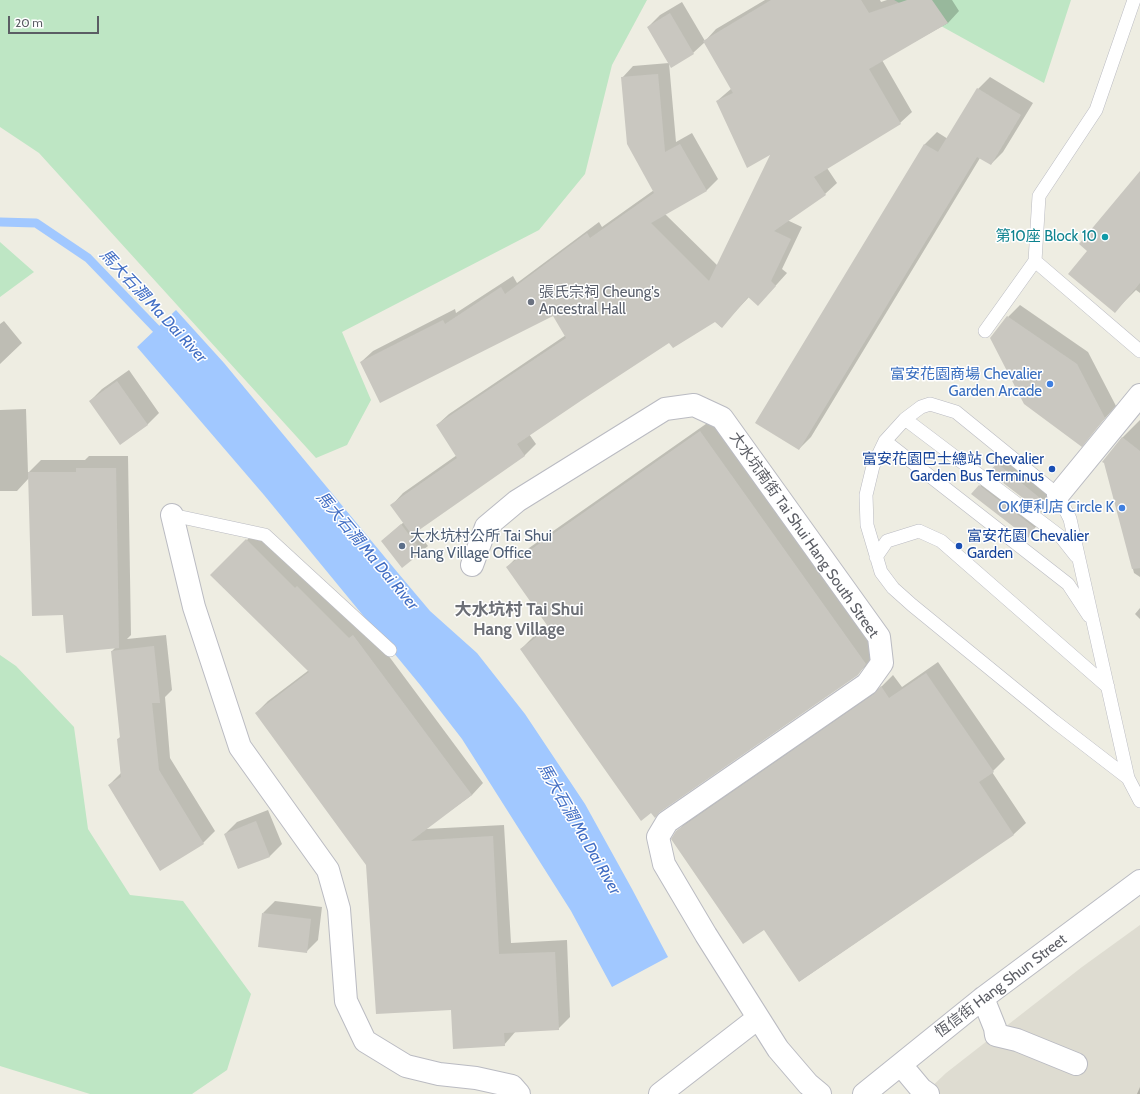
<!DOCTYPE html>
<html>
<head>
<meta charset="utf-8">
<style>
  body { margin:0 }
  #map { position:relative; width:1140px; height:1094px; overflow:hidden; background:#eeede2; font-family:Cabin,sans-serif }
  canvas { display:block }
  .scale { position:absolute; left:8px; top:16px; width:91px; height:18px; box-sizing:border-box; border:2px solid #5b5d64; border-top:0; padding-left:5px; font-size:12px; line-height:14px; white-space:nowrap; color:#5b5d64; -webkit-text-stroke:3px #fff; paint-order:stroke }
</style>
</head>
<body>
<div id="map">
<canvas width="1140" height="1094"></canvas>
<div class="scale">20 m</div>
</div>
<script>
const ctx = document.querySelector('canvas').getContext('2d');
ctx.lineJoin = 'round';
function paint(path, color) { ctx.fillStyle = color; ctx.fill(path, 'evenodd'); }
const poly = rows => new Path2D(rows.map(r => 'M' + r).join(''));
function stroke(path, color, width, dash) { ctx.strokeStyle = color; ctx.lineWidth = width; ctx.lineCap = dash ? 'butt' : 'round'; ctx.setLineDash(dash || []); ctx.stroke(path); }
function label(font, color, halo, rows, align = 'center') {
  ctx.font = font + ' Cabin,"Noto Sans TC",sans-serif'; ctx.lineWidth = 3; ctx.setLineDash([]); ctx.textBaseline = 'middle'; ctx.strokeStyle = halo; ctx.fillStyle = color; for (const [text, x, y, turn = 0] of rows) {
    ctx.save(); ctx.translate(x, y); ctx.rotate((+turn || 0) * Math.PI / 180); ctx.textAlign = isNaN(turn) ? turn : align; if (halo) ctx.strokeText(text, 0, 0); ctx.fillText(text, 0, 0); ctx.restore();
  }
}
paint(poly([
  [1140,925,1140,1094,924,1094,946,1073,1082,967]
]), '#dedcd1');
paint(poly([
  [0,0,647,0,612,65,585,174,539,230,342,332,371,400,347,445,316,458,39,153,0,127],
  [894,0,1071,0,1044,83],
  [0,242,34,272,0,297],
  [0,655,16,666,74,727,88,829,130,895,183,901,251,994,227,1070,192,1094,90,1094,0,1066]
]), '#bee6c4');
paint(poly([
  [176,310,224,363,398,573,430,611,477,653,525,714,585,804,632,889,668,957,612,987,571,911,462,739,421,686,264,495,137,347]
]), '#a1c8ff');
paint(poly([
  [765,0,880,0,881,2,887,0,952,0,959,11,948,23,882,60,912,112,900,123,827,168,837,183,825,194,787,220,802,227,782,269,787,273,769,293,749,297,721,327,715,321,670,341,529,434,536,444,524,456,416,531,428,546,402,567,382,541,404,522,392,505,403,493,457,455,437,425,449,414,566,335,554,315,361,362,373,351,455,309,456,313,513,276,517,283,599,222,602,227,654,190,622,78,633,66,669,63,648,27,660,15,682,2,705,41,716,29],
  [705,42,732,88,717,101,773,152,718,266,665,214,707,190,718,179,692,133,676,142,669,63,693,53],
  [990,77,1033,103,1003,152,991,164,980,158,811,437,799,449,757,423,925,144,937,132,948,139,978,89],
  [1140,173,1140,293,1136,290,1115,311,1089,251],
  [1020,305,1088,352,1116,406,1081,445,1008,317],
  [4,321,22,343,0,364,0,324],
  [129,370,159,413,147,425,90,401,102,389],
  [26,409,28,473,41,460,85,460,89,456,128,456,131,635,127,639,166,635,172,690,165,697,170,758,215,831,203,843,109,785,121,773,118,739,121,736,112,651,116,647,64,614,29,478,17,491,0,491,0,410],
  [713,419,877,651,870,662,857,674,521,649,533,637,549,626,507,567,519,555],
  [1140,420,1140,577,1134,573,1105,463,1122,438],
  [1003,458,1056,501,1045,514,997,464],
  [985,480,1040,522,1027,537,980,486],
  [259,528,365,624,483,783,472,795,425,829,504,825,511,943,567,940,570,1017,558,1029,516,1031,504,1045,452,1009,367,865,256,713,268,701,309,670,212,575],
  [1140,608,1140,619,1135,614],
  [938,662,1005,759,992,772,1026,823,1014,834,800,981,764,928,743,943,672,839,677,831,690,819,882,686,893,675,902,687],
  [268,810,282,844,270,856,238,868,225,834,237,822],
  [275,901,322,907,318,940,306,952,263,913],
  [1140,1087,1140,1094,1137,1094]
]), '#0003');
stroke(poly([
  [0,222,36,223,88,258,165,338]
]), '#a1c8ff', 9);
paint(poly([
  [771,0,861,0,869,13,907,0,932,0,948,23,869,69,901,124,814,177,826,195,774,231,791,239,771,281,776,286,758,306,748,297,722,328,715,322,673,348,669,343,582,400,517,444,525,456,412,535,390,505,457,458,436,425,566,338,553,316,380,403,360,362,443,320,445,324,501,287,505,294,587,233,590,238,654,193,627,144,621,77,658,74,665,152,680,144,707,191,651,223,709,281,770,155,747,168,716,101,733,93,703,41],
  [670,13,694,54,671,68,647,27],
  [977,88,1021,115,991,165,977,157,799,450,755,423,924,144,938,152],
  [1140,171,1140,283,1115,313,1068,274,1087,251,1079,244],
  [1007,316,1077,364,1105,418,1082,447,1024,404,990,338],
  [117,381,148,425,120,445,89,401],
  [700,431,866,664,858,675,660,812,655,818,651,813,641,821,520,649,549,628,506,567],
  [1122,437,1140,451,1140,568,1132,569,1104,463,1102,462],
  [997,463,1051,507,1045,515,989,472],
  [76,468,116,468,119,648,66,653,63,615,32,616,28,472,76,472],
  [979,485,1035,528,1028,538,971,494],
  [401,524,422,552,402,568,381,541],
  [246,539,295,588,297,586,349,638,353,635,472,795,411,841,493,836,499,954,555,952,559,1030,504,1033,505,1046,453,1049,451,1010,376,1014,366,865,255,713,309,672,210,575],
  [154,646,160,703,152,703,159,770,204,844,160,871,108,785,121,777,117,739,120,738,111,651],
  [926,673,994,772,979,782,1014,835,799,982,764,930,743,944,671,839,676,831,874,694,881,686,889,698],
  [256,821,270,857,238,869,224,834],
  [262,913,311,919,307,953,258,947]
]), '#c9c7c0');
const lane = poly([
  [1134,0,1096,110,1039,196,1035,261,1140,351],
  [985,331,1035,261],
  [905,419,1061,537,1076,556],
  [885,441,1068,584,1089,616],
  [172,515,265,535,390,650],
  [876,557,887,541,919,531,941,541,1108,687],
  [1128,778,1054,721,912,605,893,588,881,572,867,525,866,495,873,466,885,441,905,419,921,407,930,404,956,412,1058,495,1070,519,1128,778,1140,801]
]);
const street = poly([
  [1058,495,1140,395],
  [172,515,194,607,240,747,328,870,339,909,346,1001,365,1041,406,1066,439,1074,476,1078,512,1086,519,1094],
  [472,565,486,527,517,501,665,409,694,405,722,418,879,637,882,663,867,684,667,822,658,837,664,864,706,935,778,1049,808,1084,820,1094],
  [983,998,995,1028,996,1035,1017,1040,1076,1064],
  [901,1065,921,1089,928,1094],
  [660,1094,758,1018],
  [864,1094,983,998,1140,881]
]);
stroke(lane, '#babbc2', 14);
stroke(street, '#babbc2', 24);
stroke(lane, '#fff', 13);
stroke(street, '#fff', 22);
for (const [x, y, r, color] of [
  [1105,237,4,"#0f9aa8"],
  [531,302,4,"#6b7280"],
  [1050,384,4,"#3f7fe0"],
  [1052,469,4,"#1a4fb4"],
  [1122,508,4,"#3f7fe0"],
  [402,546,4,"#5c6f8a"],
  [959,546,4,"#1a4fb4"]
]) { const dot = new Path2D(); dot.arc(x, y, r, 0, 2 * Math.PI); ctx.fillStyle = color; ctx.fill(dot); stroke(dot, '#fff', 1.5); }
label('15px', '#0d838f', '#fff', [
  ["第10座 Block 10",1097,237]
], 'right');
label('15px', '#5b616d', '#fff', [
  ["張氏宗祠 Cheung's",539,293],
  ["Ancestral Hall",539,310]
], 'left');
label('15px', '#366cbe', '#fff', [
  ["富安花園商場 Chevalier",1042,375],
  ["Garden Arcade",1042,392],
  ["OK便利店 Circle K",1114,508]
], 'right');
label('15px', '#164399', '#fff', [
  ["富安花園巴士總站 Chevalier",1044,460],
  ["Garden Bus Terminus",1044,477],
  ["富安花園 Chevalier",967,537,"left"],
  ["Garden",967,554,"left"]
], 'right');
label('15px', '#5b5d64', '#fff', [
  ["大水坑南街 Tai Shui Hang South Street",804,535,55],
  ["恆信街 Hang Shun Street",1001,986,-37]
]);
label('15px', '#4e5e75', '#fff', [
  ["大水坑村公所 Tai Shui",410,537],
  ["Hang Village Office",410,554]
], 'left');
label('italic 16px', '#426ec4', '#fff', [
  ["馬大石澗 Ma Dai River",153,306,47],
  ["馬大石澗 Ma Dai River",367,551,50],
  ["馬大石澗 Ma Dai River",579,829,60]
]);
label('bold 17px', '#6c6f76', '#fff', [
  ["大水坑村 Tai Shui",519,610],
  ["Hang Village",519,630]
]);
</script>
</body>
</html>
